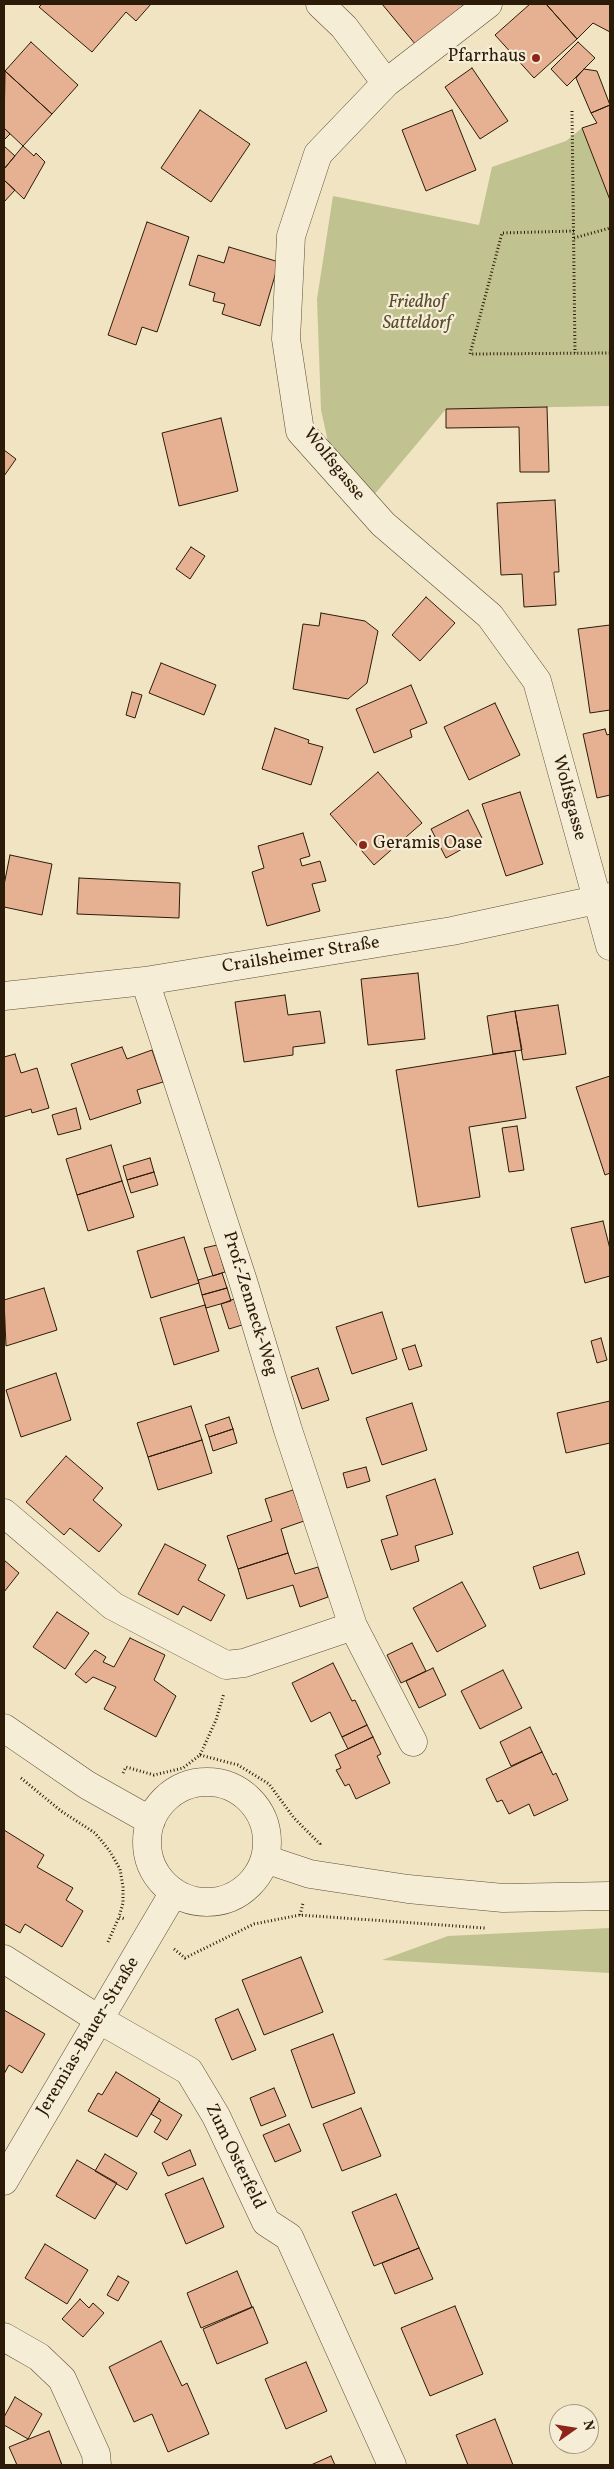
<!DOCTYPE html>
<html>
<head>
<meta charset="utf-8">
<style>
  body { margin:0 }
  #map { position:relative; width:614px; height:2469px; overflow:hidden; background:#f1e4c2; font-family:Vollkorn,serif }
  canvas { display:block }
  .frame { position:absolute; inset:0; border:5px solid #2b1b08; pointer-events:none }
  .north { position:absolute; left:549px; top:2404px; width:50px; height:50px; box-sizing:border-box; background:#f6edd7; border:1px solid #a59984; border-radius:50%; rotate:77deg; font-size:14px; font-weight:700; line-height:20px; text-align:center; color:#2b1b08 }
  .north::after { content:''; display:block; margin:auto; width:18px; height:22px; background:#8f2418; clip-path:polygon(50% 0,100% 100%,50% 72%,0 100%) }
</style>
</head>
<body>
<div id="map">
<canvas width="614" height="2469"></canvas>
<div class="frame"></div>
<div class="north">N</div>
</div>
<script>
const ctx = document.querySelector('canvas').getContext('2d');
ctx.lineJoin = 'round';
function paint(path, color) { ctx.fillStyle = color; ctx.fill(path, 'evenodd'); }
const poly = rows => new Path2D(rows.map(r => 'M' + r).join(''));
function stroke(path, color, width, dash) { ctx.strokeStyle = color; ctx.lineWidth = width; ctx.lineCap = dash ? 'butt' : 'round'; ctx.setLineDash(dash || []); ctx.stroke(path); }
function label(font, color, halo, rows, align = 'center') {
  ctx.font = font + ' Vollkorn,serif'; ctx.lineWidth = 4.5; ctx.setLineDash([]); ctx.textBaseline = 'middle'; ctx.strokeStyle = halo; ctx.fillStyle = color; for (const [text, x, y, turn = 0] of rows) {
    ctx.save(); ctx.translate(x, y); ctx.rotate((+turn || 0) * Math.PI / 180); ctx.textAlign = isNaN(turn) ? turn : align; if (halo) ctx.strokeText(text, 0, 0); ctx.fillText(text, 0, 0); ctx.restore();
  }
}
paint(poly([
  [582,128,610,200,610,406,446,409,374,495,329,446,321,410,317,299,333,196,479,225,492,167,566,141],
  [610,1928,610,1973,382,1960,448,1936]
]), '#c0c28f');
const building = poly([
  [42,4,151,4,136,21,126,12,92,52,39,7,42,4],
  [382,4,465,4,416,45,382,4],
  [530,4,546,4,577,39,534,78,495,35,530,4],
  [546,4,610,4,610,32,593,23,577,39,546,4],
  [31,42,78,85,52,114,5,71,31,42],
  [578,42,595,58,567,86,551,69,578,42],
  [472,68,508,121,480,139,445,87,472,68],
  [584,69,597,71,610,105,591,113,576,78,584,69],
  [5,71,52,114,23,146,4,128,5,71],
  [610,105,610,200,582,128,597,123,591,113,610,105],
  [200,110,250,144,211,202,161,168,200,110],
  [452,110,476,170,426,191,402,130,452,110],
  [4,128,10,134,4,140,4,128],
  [4,146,15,156,4,169,4,146],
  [23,146,34,156,36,153,45,162,24,199,4,180,4,169,23,146],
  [4,180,15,190,4,202,4,180],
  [147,222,189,237,157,332,142,327,136,345,108,335,147,222],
  [229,247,279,262,260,326,222,314,225,304,213,301,215,293,189,285,198,255,224,263,229,247],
  [547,407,549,472,520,472,519,427,446,428,446,409,547,407],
  [221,418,238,491,179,506,162,433,221,418],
  [4,450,16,459,4,476,4,450],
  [555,500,559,572,554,572,556,605,524,607,522,574,501,575,497,503,555,500],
  [191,547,205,556,190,579,176,569,191,547],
  [426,597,455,623,420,661,392,635,426,597],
  [321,613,365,621,378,631,367,683,348,699,293,689,303,624,319,626,321,613],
  [610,625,610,710,590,713,578,629,610,625],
  [161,663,216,685,204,715,149,693,161,663],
  [411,685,427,723,410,730,412,737,374,753,356,709,411,685],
  [132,692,142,695,135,718,126,715,132,692],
  [495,703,520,755,469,780,444,727,495,703],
  [275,728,309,740,308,743,323,747,311,785,262,769,275,728],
  [605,729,607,735,610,734,610,795,597,798,583,734,605,729],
  [378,772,422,823,374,865,330,814,378,772],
  [520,792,543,864,506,876,482,804,520,792],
  [468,810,482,838,446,858,431,829,468,810],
  [303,833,310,856,300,859,302,866,320,861,326,881,312,884,320,911,267,926,252,872,264,868,258,846,303,833],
  [10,855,52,864,42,915,4,907,4,885,10,855],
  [79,878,180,883,179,918,77,914,79,878],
  [418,973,425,1039,368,1045,361,979,418,973],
  [285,995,288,1015,320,1011,325,1043,293,1047,293,1055,244,1062,235,1002,285,995],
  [558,1005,566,1054,523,1060,515,1011,558,1005],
  [515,1011,522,1050,493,1054,487,1016,515,1011],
  [122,1047,127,1059,152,1050,163,1082,137,1090,141,1103,90,1120,71,1064,122,1047],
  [515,1051,526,1118,469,1127,480,1197,418,1207,396,1070,515,1051],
  [15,1054,21,1073,37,1068,49,1108,32,1113,31,1109,4,1117,4,1057,15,1054],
  [610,1076,610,1173,605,1175,576,1087,610,1076],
  [76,1108,81,1129,58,1135,52,1115,76,1108],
  [517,1126,524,1170,509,1172,502,1128,517,1126],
  [111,1145,122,1181,77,1195,66,1159,111,1145],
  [150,1158,154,1172,127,1180,123,1166,150,1158],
  [154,1172,158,1185,131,1193,127,1180,154,1172],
  [122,1181,134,1217,88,1231,77,1195,122,1181],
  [603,1221,610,1249,610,1276,585,1283,571,1228,603,1221],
  [184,1237,199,1283,151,1298,137,1251,184,1237],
  [217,1245,225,1272,213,1276,204,1248,217,1245],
  [222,1273,227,1288,202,1295,198,1280,222,1273],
  [44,1288,57,1330,6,1346,4,1300,44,1288],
  [227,1288,231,1301,206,1308,202,1295,227,1288],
  [234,1299,242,1325,229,1329,221,1304,234,1299],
  [205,1305,219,1351,174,1365,160,1318,205,1305],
  [382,1312,397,1359,352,1374,336,1327,382,1312],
  [601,1338,607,1360,597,1363,591,1341,601,1338],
  [415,1345,422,1366,409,1370,402,1349,415,1345],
  [318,1368,329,1400,302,1409,291,1377,318,1368],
  [56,1373,71,1420,21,1437,6,1390,56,1373],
  [610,1401,610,1443,566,1453,557,1413,610,1401],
  [412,1403,427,1450,382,1465,366,1418,412,1403],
  [191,1406,202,1440,148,1457,137,1423,191,1406],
  [229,1417,233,1429,209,1437,205,1425,229,1417],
  [233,1429,237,1443,213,1451,209,1437,233,1429],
  [202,1440,212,1473,158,1490,148,1457,202,1440],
  [66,1456,103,1488,93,1500,122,1525,99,1552,70,1528,64,1535,26,1502,66,1456],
  [366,1467,370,1481,347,1488,343,1473,366,1467],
  [435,1479,453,1534,415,1546,419,1561,391,1570,381,1540,398,1535,386,1496,435,1479],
  [293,1490,304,1521,281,1529,288,1553,238,1569,227,1536,272,1521,265,1499,293,1490],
  [165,1544,206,1565,198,1580,225,1595,211,1621,183,1606,178,1615,138,1594,165,1544],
  [578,1552,585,1574,540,1589,533,1567,578,1552],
  [288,1553,295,1574,318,1567,328,1597,300,1607,293,1585,247,1599,238,1569,288,1553],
  [4,1560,19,1573,4,1592,4,1560],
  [462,1582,486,1626,437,1652,413,1608,462,1582],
  [57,1612,89,1633,65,1669,33,1647,57,1612],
  [130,1638,165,1655,154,1680,176,1696,156,1737,104,1709,116,1687,93,1677,86,1683,75,1674,95,1650,106,1657,103,1662,114,1667,130,1638],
  [412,1643,426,1671,401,1683,387,1655,412,1643],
  [333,1663,352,1701,355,1700,367,1725,342,1737,330,1712,311,1722,292,1683,333,1663],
  [433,1668,446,1695,419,1708,406,1681,433,1668],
  [503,1670,522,1708,480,1729,461,1691,503,1670],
  [367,1725,373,1737,348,1749,342,1737,367,1725],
  [530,1727,542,1752,511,1766,500,1742,530,1727],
  [373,1737,381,1754,377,1756,390,1783,356,1799,349,1784,345,1786,336,1770,341,1768,335,1755,373,1737],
  [542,1752,553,1775,556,1773,568,1800,534,1816,529,1804,509,1814,502,1800,497,1802,486,1779,542,1752],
  [4,1830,44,1855,37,1867,73,1888,66,1900,83,1911,62,1947,25,1924,20,1933,4,1924,4,1830],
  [301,1957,323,2012,264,2035,242,1980,301,1957],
  [238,2009,256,2050,232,2060,215,2019,238,2009],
  [4,2010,45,2034,22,2073,9,2065,4,2074,4,2010],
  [333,2034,355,2093,312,2108,291,2050,333,2034],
  [116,2072,160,2099,137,2137,88,2111,98,2093,102,2095,116,2072],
  [274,2088,286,2116,261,2126,250,2098,274,2088],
  [159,2101,182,2115,167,2140,154,2132,161,2120,151,2114,159,2101],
  [361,2108,381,2156,342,2171,323,2124,361,2108],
  [289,2124,301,2151,275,2162,263,2135,289,2124],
  [190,2150,196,2165,168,2176,162,2163,190,2150],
  [105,2154,137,2173,127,2190,95,2171,105,2154],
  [77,2160,117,2183,95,2219,56,2196,77,2160],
  [203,2178,224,2227,186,2244,165,2194,203,2178],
  [396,2194,419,2248,374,2266,352,2212,396,2194],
  [45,2244,88,2270,67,2304,25,2278,45,2244],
  [419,2248,433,2279,395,2294,382,2263,419,2248],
  [237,2271,252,2307,201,2328,187,2293,237,2271],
  [118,2276,129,2282,118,2301,107,2295,118,2276],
  [80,2299,89,2308,93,2303,104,2313,83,2337,62,2319,80,2299],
  [455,2306,483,2374,430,2396,401,2328,455,2306],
  [253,2307,268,2343,217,2364,203,2329,253,2307],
  [161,2341,182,2386,187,2383,209,2434,168,2452,152,2414,134,2422,109,2367,161,2341],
  [306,2362,327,2411,286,2429,265,2379,306,2362],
  [15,2397,42,2414,28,2439,4,2425,4,2417,15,2397],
  [495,2419,513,2465,468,2465,456,2435,495,2419],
  [49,2431,62,2465,17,2465,9,2447,49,2431],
  [331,2456,335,2465,311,2465,331,2456]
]);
paint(building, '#e6b092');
stroke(building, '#2b1b08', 1);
const minor = poly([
  [320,4,344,27,386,83],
  [488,4,386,83,318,154,291,236,286,339,300,431,383,524,490,616,537,681,610,946],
  [145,981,243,1281,288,1430,353,1626,413,1742],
  [4,996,145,981,452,931,610,897],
  [4,1513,113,1606,226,1665,244,1663,353,1626],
  [4,1728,87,1785,151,1821],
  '147 1842a60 60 0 1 1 120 0a60 60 0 1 1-120 0Z',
  [265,1859,310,1874,408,1889,503,1898,610,1896],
  [4,1959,100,2020,189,2071,216,2116,266,2222,289,2237,392,2465],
  [4,2181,174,1892],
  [4,2337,39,2357,62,2379,96,2454,97,2465]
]);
stroke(minor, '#5c4d36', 29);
stroke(poly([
  [572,111,575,353],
  [574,231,502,233,470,354,610,353],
  [574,238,610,228],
  [200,1755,238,1765,269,1784,294,1818,320,1844,319,1846],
  [123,1773,126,1767,154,1775,183,1768,200,1755,216,1720,224,1693],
  [21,1778,61,1811,95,1833,109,1850,120,1869,123,1887,123,1903,119,1917,125,1919],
  [300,1915,303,1903],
  [108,1942,119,1917],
  [174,1949,185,1958,254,1924,300,1915,485,1928]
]), '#2b1b08', 3, [1, 2.5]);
stroke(minor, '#f6edd7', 28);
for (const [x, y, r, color] of [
  [536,58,5,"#8f2418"],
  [363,845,5,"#8f2418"]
]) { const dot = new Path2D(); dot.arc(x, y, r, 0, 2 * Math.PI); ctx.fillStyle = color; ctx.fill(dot); stroke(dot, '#f6edd7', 2); }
label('18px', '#2b1b08', '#f6edd7', [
  ["Pfarrhaus",526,58],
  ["Geramis Oase",373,845,"left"]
], 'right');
label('italic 18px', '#584d30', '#f6edd7', [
  ["Friedhof",417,304],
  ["Satteldorf",417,325]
]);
label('18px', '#2b1b08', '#f6edd7', [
  ["Wolfsgasse",333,465,51],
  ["Wolfsgasse",568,798,75],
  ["Crailsheimer Straße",301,956,-9],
  ["Prof.-Zenneck-Weg",249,1304,73],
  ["Jeremias-Bauer-Straße",89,2037,-59],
  ["Zum Osterfeld",234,2157,64]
]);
</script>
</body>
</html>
